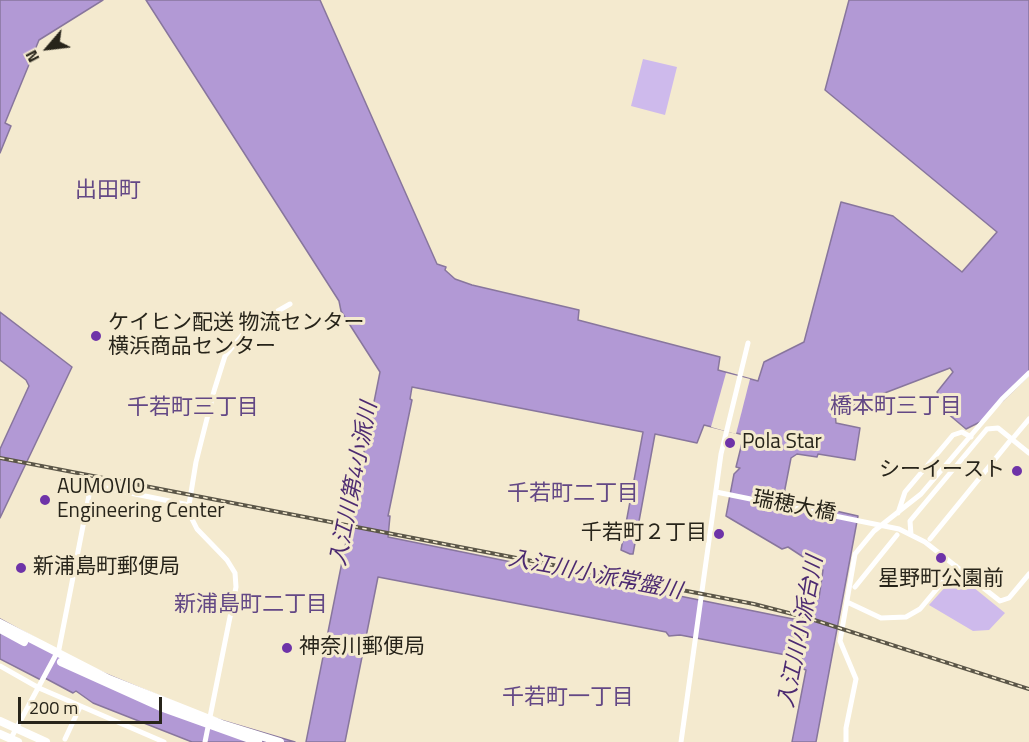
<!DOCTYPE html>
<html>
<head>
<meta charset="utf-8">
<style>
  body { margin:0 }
  #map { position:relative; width:1029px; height:742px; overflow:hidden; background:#f4eacf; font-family:"Titillium Web",sans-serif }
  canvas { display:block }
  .north { position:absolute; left:18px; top:18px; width:60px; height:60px; -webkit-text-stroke:4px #f4eacf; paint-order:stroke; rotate:242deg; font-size:16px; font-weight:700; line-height:24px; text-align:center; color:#27241a }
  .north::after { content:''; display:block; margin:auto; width:21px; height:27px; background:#27241a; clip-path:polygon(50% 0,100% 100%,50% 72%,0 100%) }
  .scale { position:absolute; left:18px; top:697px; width:144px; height:27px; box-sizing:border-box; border:3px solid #27241a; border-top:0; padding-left:8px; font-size:18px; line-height:21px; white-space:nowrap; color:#27241a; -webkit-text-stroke:4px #f4eacf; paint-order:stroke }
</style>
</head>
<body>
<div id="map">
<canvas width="1029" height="742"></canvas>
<div class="north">N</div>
<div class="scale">200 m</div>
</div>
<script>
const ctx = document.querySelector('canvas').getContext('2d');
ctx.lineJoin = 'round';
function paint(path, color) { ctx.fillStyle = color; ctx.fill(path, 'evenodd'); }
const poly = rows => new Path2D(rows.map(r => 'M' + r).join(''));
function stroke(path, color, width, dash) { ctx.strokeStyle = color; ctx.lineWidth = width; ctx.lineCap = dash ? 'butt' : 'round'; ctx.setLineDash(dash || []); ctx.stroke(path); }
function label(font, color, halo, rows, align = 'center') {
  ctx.font = font + ' "Titillium Web","Noto Sans JP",sans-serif'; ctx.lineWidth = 6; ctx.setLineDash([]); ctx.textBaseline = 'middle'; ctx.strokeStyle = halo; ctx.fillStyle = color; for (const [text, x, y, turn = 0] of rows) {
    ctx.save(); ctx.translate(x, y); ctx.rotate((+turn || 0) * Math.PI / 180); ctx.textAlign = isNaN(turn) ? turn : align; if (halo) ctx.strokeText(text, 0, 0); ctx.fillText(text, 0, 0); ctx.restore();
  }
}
paint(poly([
  [643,59,677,67,665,115,631,106],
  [957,574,1005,613,989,630,973,631,929,605]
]), '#cebaec');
const water = poly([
  [0,0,103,0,39,40,5,123,11,126,0,153,0,0],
  [146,0,320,0,437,264,446,267,445,270,455,279,472,285,579,310,578,320,720,357,718,370,758,381,764,362,804,342,841,202,893,216,962,272,997,232,825,90,849,0,1029,0,1029,375,982,421,966,429,947,413,937,392,953,372,950,368,835,412,836,423,860,428,855,460,818,454,817,457,797,454,791,458,783,499,858,516,816,742,792,742,806,670,803,669,802,658,680,635,669,636,666,632,378,577,345,742,306,742,380,372,341,311,339,301,146,0],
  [412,387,643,432,621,550,630,554,633,554,655,434,697,443,704,425,744,435,736,467,740,468,734,474,726,516,782,549,788,547,823,570,819,598,815,599,808,622,388,537,390,516,388,516,412,400,410,399,412,387],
  [0,312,72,367,0,518,0,449,29,386,26,380,0,360,0,312],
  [0,619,82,664,207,716,295,742,192,742,93,703,76,691,73,693,43,677,41,680,0,659,0,619]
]);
paint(water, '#b299d5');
stroke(water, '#88769d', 1.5);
paint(poly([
  [726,373,750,379,736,434,711,427]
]), '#f4eacf');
stroke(poly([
  [1014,437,1029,419],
  [716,492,899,529,925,542,1000,601,1009,598,1029,574],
  [898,513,905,492,953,435,962,432,971,437],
  [911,535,910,521,987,429,998,428,1029,453],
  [930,539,1009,442],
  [855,587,897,535],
  [847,602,881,618,906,617,920,609,956,566],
  [0,666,39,688,164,742],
  [65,739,80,707],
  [10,740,59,649,91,485,189,505],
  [205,742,236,587,235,573,227,560,197,529,191,517,189,505,196,462,214,391,225,356,248,328,290,304],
  [681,742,721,454,748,343],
  [846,742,846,728,856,679,840,641,855,554,874,531,921,494,1002,399,1029,373]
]), '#fff', 5);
stroke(poly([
  [0,623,109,679,222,724,280,742],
  [0,629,24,642],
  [61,662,163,708,258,742],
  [0,721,46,742],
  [0,734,18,742]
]), '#fff', 8);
const rail = poly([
  [0,458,754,604,808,618,1029,689]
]);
stroke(rail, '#5b5648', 4);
stroke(rail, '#f4eacf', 1.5, [4.5]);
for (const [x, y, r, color] of [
  [96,336,6,"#6e33a8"],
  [730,443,6,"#6e33a8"],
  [1017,471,6,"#6e33a8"],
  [45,500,6,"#6e33a8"],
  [719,534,6,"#6e33a8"],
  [941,558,6,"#6e33a8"],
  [21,568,6,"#6e33a8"],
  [287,648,6,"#6e33a8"]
]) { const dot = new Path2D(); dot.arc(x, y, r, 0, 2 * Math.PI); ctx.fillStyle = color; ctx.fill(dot); stroke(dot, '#f4eacf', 2); }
label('21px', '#27241a', '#f4eacf', [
  ["ケイヒン配送 物流センター",108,324],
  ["横浜商品センター",108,348],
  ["Pola Star",742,443],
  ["シーイースト",1005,471,"right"],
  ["AUMOVIO",57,488],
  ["Engineering Center",57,512],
  ["千若町２丁目",707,534,"right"],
  ["新浦島町郵便局",33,568],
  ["星野町公園前",941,580,"center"],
  ["神奈川郵便局",299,648]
], 'left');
label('21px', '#27241a', '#f4eacf', [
  ["瑞穂大橋",794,507,11]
]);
label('22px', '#634885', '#f4eacf', [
  ["出田町",108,192],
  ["橋本町三丁目",896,408],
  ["千若町三丁目",193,409],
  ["千若町二丁目",573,495],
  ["新浦島町二丁目",251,606],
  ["千若町一丁目",568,699]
]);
label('italic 22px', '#4c2a71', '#f4eacf', [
  ["入江川第4小派川",355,484,-79],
  ["入江川小派常盤川",595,576,11],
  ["入江川小派台川",802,632,-79]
]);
</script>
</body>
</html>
